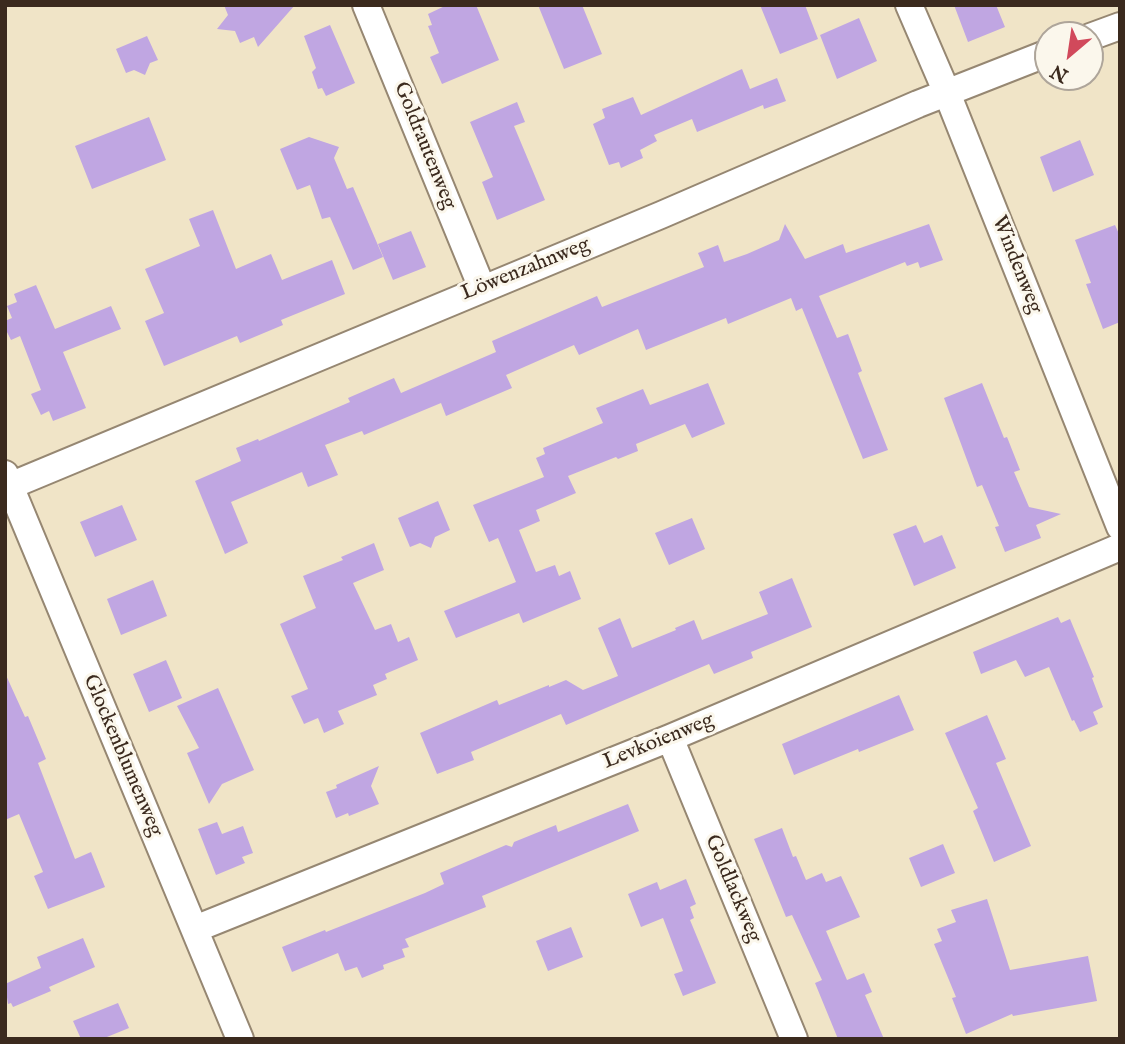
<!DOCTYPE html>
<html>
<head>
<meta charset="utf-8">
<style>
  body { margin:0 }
  #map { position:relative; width:1125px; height:1044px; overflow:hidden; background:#f0e4c7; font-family:"IM FELL English",serif }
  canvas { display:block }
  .frame { position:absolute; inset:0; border:7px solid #3b2a1e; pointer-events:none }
  .north { position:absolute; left:1034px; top:21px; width:70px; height:70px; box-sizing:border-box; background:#fbf7ec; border:2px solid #aea59a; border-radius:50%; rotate:209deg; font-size:19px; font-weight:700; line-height:28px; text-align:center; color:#3b2a1e }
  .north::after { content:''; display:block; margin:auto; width:24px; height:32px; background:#d1495b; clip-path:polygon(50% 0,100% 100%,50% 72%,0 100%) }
</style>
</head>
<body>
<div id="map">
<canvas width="1125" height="1044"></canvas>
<div class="frame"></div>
<div class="north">N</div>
</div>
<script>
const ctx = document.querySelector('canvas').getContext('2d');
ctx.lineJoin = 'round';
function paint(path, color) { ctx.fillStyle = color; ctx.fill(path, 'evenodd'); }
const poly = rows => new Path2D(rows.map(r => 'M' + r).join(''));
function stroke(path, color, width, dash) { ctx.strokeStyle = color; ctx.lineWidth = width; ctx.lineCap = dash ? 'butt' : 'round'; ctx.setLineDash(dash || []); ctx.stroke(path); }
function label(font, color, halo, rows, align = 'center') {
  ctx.font = font + ' "IM FELL English",serif'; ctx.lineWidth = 6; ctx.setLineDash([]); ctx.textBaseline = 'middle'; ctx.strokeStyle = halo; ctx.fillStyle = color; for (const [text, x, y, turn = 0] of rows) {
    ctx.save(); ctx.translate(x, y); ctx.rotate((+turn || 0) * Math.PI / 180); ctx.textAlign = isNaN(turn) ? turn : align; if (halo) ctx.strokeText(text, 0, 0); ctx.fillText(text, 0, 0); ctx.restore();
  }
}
paint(poly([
  [224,5,295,5,258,47,254,37,240,43,235,31,217,29,228,15],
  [447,5,476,5,499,60,442,84,430,57,439,53,428,26,432,25,428,14],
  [538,5,582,5,602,54,564,69],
  [760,5,805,5,818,39,780,54],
  [954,5,996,5,1005,27,968,42],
  [859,18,877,61,837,79,820,35],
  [330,25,355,83,326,96,322,88,318,89,312,72,316,68,304,36],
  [147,36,158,60,150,63,145,75,134,70,126,73,116,49],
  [742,69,750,89,777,78,786,101,764,109,763,105,697,132,692,119,654,135,657,141,640,150,643,158,621,168,619,162,609,165,593,124,605,118,602,109,633,97,641,115],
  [517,102,525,122,514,126,545,200,497,220,482,182,493,177,470,122],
  [149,117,166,160,92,189,75,146],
  [309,137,339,147,334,158,347,189,353,187,383,257,353,270,330,217,322,219,310,185,297,190,280,149],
  [1080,140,1094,175,1053,192,1040,157],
  [213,210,236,269,271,254,282,280,332,260,345,294,281,320,283,325,240,343,237,336,164,366,145,321,164,313,145,269,200,246,189,219],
  [785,224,805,259,843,244,846,253,929,224,943,260,920,268,918,262,907,266,905,262,819,296,837,338,848,334,862,371,858,373,888,450,863,459,802,308,796,311,791,298,728,324,726,318,646,350,638,329,579,355,574,345,506,375,512,388,446,416,441,403,364,435,362,431,325,445,338,475,308,487,302,472,231,502,248,543,225,554,195,481,241,461,236,448,258,439,259,441,350,402,348,398,394,378,401,393,496,352,492,341,597,296,602,307,704,267,698,253,718,245,724,262,747,254,779,240],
  [1115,225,1120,236,1120,322,1103,329,1086,284,1091,283,1075,240],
  [411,231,426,267,393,280,378,244],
  [36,285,55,329,111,306,121,329,63,352,86,408,53,421,49,411,41,415,31,394,41,390,20,336,11,340,5,328,5,321,12,318,7,306,17,302,14,294],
  [708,383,725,424,692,438,685,424,636,444,638,451,618,459,616,457,568,476,576,493,536,510,540,521,519,530,536,572,555,565,559,576,570,571,581,599,523,623,519,613,456,638,444,611,516,582,498,538,489,542,473,505,544,477,536,458,545,454,543,448,603,423,596,408,643,389,650,405],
  [982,383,1004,438,1007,437,1020,470,1014,472,1029,507,1061,514,1036,525,1041,538,1005,552,995,527,999,526,982,485,977,487,944,398],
  [438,501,450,530,435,537,431,548,420,543,410,547,398,518],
  [122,505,137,540,95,557,80,522],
  [692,518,705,549,669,565,655,533],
  [916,525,924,543,942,535,956,568,914,586,893,534],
  [374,543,384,570,353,583,375,630,391,624,398,642,409,637,418,660,385,674,387,679,373,685,377,695,338,711,344,724,324,733,318,718,304,724,291,696,308,689,280,624,316,608,303,576,343,560,341,557],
  [792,578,812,627,751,652,753,658,714,674,709,664,566,725,561,714,471,752,474,760,437,774,420,733,497,700,499,705,549,685,549,687,566,680,583,690,618,676,598,628,620,618,632,648,676,630,675,628,694,620,702,640,768,614,759,592],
  [153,580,167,616,121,635,107,599],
  [1058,617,1061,623,1070,619,1094,677,1092,678,1103,707,1093,712,1098,724,1080,732,1074,720,1072,721,1049,667,1025,677,1016,660,981,674,973,652],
  [166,660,182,698,149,712,133,674],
  [5,673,25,717,28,716,46,759,38,763,75,859,91,852,105,887,48,909,34,876,43,872,19,814,5,820],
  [218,688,254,770,222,784,209,804,187,753,199,748,177,706],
  [899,695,914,730,859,752,858,749,794,775,782,744],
  [987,715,1006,759,996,763,1031,846,994,862,973,811,978,808,945,733],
  [379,766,371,786,379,804,349,816,348,813,336,818,326,792,337,788,336,785],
  [628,804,639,831,482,896,486,907,405,939,409,947,402,949,405,957,383,965,384,969,362,978,357,967,345,971,338,953,292,972,282,947,325,930,326,932,425,893,444,884,440,873,506,845,512,847,514,842,556,825,558,832],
  [217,822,222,834,243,826,253,853,242,857,245,863,216,875,198,829],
  [782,828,793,857,796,856,806,880,822,873,826,882,841,876,860,917,826,931,847,980,864,973,872,992,865,995,884,1039,838,1039,815,983,822,980,792,915,786,917,754,839],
  [943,844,955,873,921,887,909,858],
  [686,879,696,904,690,907,694,918,690,920,716,983,683,996,674,974,683,971,663,918,641,927,628,894,657,882,660,890],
  [987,899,1010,970,1088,956,1097,1001,1013,1016,1012,1014,966,1034,952,998,956,997,934,944,942,941,937,929,956,922,951,910],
  [571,927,583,957,548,971,536,941],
  [83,938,95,967,49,987,51,991,13,1007,11,1003,8,1004,5,984,41,968,37,957],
  [118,1003,129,1028,102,1039,81,1039,73,1021]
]), '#c0a6e2');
const minor = poly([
  [366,5,482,288],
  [909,5,947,93,1120,527],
  [1090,37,1120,26],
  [5,474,240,1039],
  [5,488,661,215,918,104,1048,53],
  [670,738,794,1039],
  [195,929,670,738,1120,547]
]);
stroke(minor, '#968772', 30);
stroke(minor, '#fff', 26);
label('21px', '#3b2a1e', '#fbf7ec', [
  ["Goldrautenweg",424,146,68],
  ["Windenweg",1016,265,68],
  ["Löwenzahnweg",526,270,-22],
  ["Levkoienweg",659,742,-22],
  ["Glockenblumenweg",122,756,67],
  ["Goldlackweg",732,889,67]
]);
</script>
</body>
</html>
